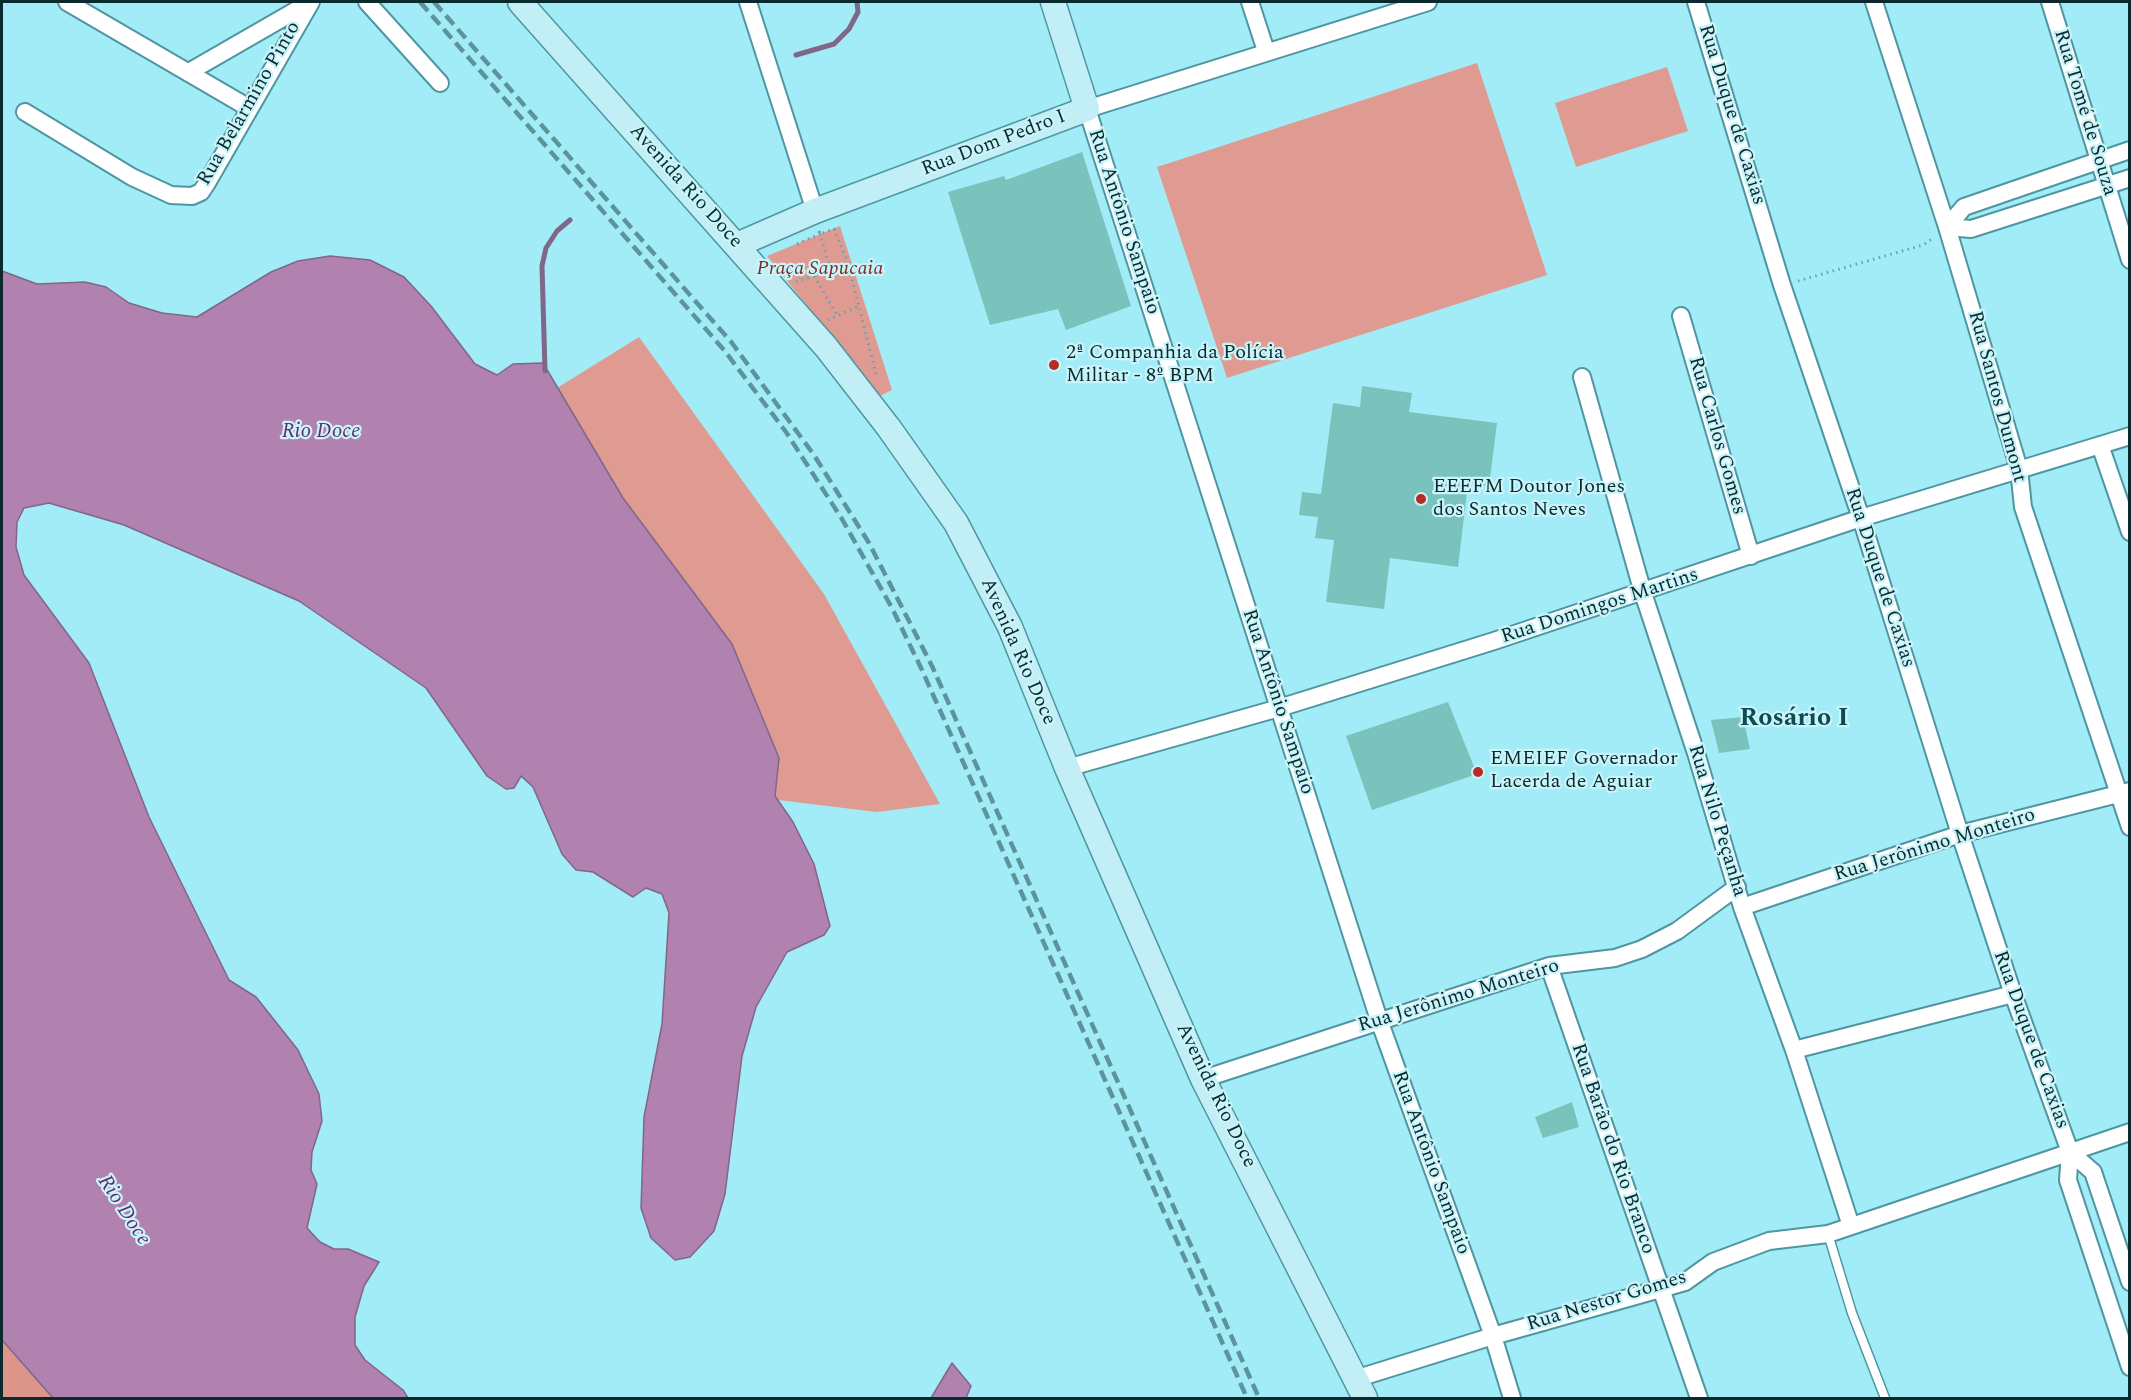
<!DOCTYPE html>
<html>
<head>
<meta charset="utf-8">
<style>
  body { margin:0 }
  #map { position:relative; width:2131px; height:1400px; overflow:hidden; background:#a2ecf7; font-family:Spectral,serif }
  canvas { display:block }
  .frame { position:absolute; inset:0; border:3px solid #0a2a2e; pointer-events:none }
</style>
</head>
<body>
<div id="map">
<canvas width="2131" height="1400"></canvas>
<div class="frame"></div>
</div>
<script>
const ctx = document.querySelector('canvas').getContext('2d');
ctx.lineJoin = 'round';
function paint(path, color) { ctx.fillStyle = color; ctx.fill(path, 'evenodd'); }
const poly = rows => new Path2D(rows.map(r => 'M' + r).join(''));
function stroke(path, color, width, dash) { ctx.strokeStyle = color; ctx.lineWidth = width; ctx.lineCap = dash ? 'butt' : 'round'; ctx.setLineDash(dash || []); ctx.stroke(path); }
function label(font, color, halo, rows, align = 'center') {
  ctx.font = font + ' Spectral,serif'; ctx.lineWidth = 4.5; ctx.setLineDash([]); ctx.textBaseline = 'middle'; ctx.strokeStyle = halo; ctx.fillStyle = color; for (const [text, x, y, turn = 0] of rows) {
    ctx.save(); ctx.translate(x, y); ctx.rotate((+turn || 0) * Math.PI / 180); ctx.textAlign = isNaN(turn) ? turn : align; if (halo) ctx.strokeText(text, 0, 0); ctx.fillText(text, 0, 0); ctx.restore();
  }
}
paint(poly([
  [1477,63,1547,275,1227,378,1157,167],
  [1667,67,1688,131,1576,167,1555,103],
  [840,226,892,390,880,396,767,256],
  [639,337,824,594,940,804,877,812,778,800,775,796,779,758,557,388]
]), '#df9b92');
paint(poly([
  [2,1340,53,1398,2,1398]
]), '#db958b');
const water = poly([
  [330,256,370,260,404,277,431,306,475,364,497,375,513,364,543,363,623,498,732,644,779,758,775,796,793,822,814,864,830,926,824,935,787,952,756,1007,742,1056,725,1194,714,1231,690,1257,675,1260,651,1238,641,1208,644,1117,662,1024,669,913,662,894,646,888,633,897,593,872,576,870,562,854,533,787,521,776,514,788,506,789,487,776,426,688,299,601,124,525,49,503,24,508,17,522,16,547,24,575,89,663,149,817,229,980,256,997,298,1050,319,1094,322,1121,312,1152,311,1170,317,1184,307,1228,320,1242,334,1249,348,1249,379,1262,364,1286,355,1317,355,1345,365,1360,403,1390,408,1398,53,1398,2,1340,2,271,37,284,85,282,106,287,129,303,162,313,197,317,271,272,298,261,330,256],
  [952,1363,971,1386,966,1398,931,1398,952,1363]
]);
paint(water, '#b181af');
stroke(water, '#7f6788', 1.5);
stroke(poly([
  [796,55,834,44,849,29,858,12,857,2],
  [545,371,542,266,546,248,557,231,570,220]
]), '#7f6788', 5);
paint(poly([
  [1082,152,1131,306,1066,330,1058,309,990,325,948,192,1004,176,1006,180],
  [1362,386,1412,393,1409,412,1497,423,1489,486,1468,483,1458,567,1390,558,1384,609,1326,602,1334,540,1315,538,1318,517,1299,515,1302,492,1321,494,1333,403,1360,407],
  [1448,702,1477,774,1372,810,1346,736],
  [1743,717,1750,749,1719,753,1711,720],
  [1572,1102,1579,1127,1543,1138,1535,1117]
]), '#7ac3bc');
const lane = poly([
  [1828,1234,1852,1313,1885,1398]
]);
const street = poly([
  [67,2,249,108],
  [367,2,440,83],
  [748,2,815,211],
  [1250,2,1266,51],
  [1428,2,1087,109,1379,1020,1493,1336,1512,1398],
  [1696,2,1782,285,1861,518,1960,834,2013,994,2070,1152,2068,1180,2130,1367],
  [1874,2,1947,227,2019,469,2023,507,2130,827],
  [2050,2,2130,260],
  [189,72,307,4],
  [25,112,132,177,171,195,192,196,201,192,207,183,311,2],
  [1947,227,1964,207,2130,150],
  [1947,227,1971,229,2130,178],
  [1681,316,1751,556],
  [1582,377,1643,593,1696,753,1742,907,1794,1050,1851,1226],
  [2100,445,2130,532],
  [1067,768,1279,708,1494,641,1861,518,2130,436],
  [1742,907,1960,834,2130,791],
  [1549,966,1699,1398],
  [1794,1050,2013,994],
  [1203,1079,1549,966,1615,958,1642,949,1677,931,1737,887],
  [2070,1152,2093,1172,2130,1282],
  [1355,1379,1493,1336,1685,1282,1713,1262,1769,1241,1828,1234,2130,1132]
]);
const secondary = poly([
  [520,2,826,347,889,428,956,523,1010,627,1067,768,1203,1079,1365,1398],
  [737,245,815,211,1087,109,1053,2]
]);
stroke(lane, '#4e96a1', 11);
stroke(street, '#4e96a1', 20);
stroke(secondary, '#4e96a1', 27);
stroke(poly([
  [819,231,820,234,834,229,848,263,877,378],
  [797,244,820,234,830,269],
  [814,276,837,315],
  [1798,281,1923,245,1932,239],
  [796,282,848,263],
  [828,320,859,306]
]), '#68a2aa', 3, [1.5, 4.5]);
stroke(lane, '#fff', 8);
stroke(street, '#fff', 16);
stroke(secondary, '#c1eff5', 24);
stroke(poly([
  [420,2,724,350,786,432,842,519,892,608,922,670,1247,1398],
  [434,2,732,343,814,455,869,543,932,666,1259,1398]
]), '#5d949b', 4.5, [12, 6]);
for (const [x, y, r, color] of [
  [1054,365,6,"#b82a24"],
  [1421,499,6,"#b82a24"],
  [1478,772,6,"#b82a24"]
]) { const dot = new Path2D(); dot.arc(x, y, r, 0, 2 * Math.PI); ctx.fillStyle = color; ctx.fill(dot); stroke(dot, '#c9f4fa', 2); }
label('20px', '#0a2a2e', '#c9f4fa', [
  ["Rua Belarmino Pinto",250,104,-60],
  ["Rua Tomé de Souza",2084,113,73],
  ["Rua Duque de Caxias",1731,115,73],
  ["Rua Dom Pedro I",994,144,-21],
  ["Avenida Rio Doce",685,187,48],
  ["Rua Antônio Sampaio",1123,222,72],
  ["Rua Santos Dumont",1996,397,75],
  ["Rua Carlos Gomes",1716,436,74],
  ["Rua Duque de Caxias",1879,578,72],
  ["Rua Domingos Martins",1600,607,-18],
  ["Avenida Rio Doce",1017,652,66],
  ["Rua Antônio Sampaio",1277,702,72],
  ["Rua Nilo Peçanha",1716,821,73],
  ["Rua Jerônimo Monteiro",1935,846,-17],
  ["Rua Jerônimo Monteiro",1459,997,-17],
  ["Rua Duque de Caxias",2030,1040,70],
  ["Avenida Rio Doce",1215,1096,64],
  ["Rua Barão do Rio Branco",1612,1149,71],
  ["Rua Antônio Sampaio",1430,1163,70],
  ["Rua Nestor Gomes",1607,1302,-17]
]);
label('italic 20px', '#7d2a24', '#c9f4fa', [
  ["Praça Sapucaia",820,270]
]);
label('20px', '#0a2a2e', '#c9f4fa', [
  ["2ª Companhia da Polícia",1066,354],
  ["Militar - 8º BPM",1066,377],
  ["EEEFM Doutor Jones",1433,488],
  ["dos Santos Neves",1433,511],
  ["EMEIEF Governador",1490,760],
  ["Lacerda de Aguiar",1490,783]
], 'left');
label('italic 21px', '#682c67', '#c9f4fa', [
  ["Rio Doce",321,433],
  ["Rio Doce",123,1211,57]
]);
label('bold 26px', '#0d4a51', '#c9f4fa', [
  ["Rosário I",1794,720]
]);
</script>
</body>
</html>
